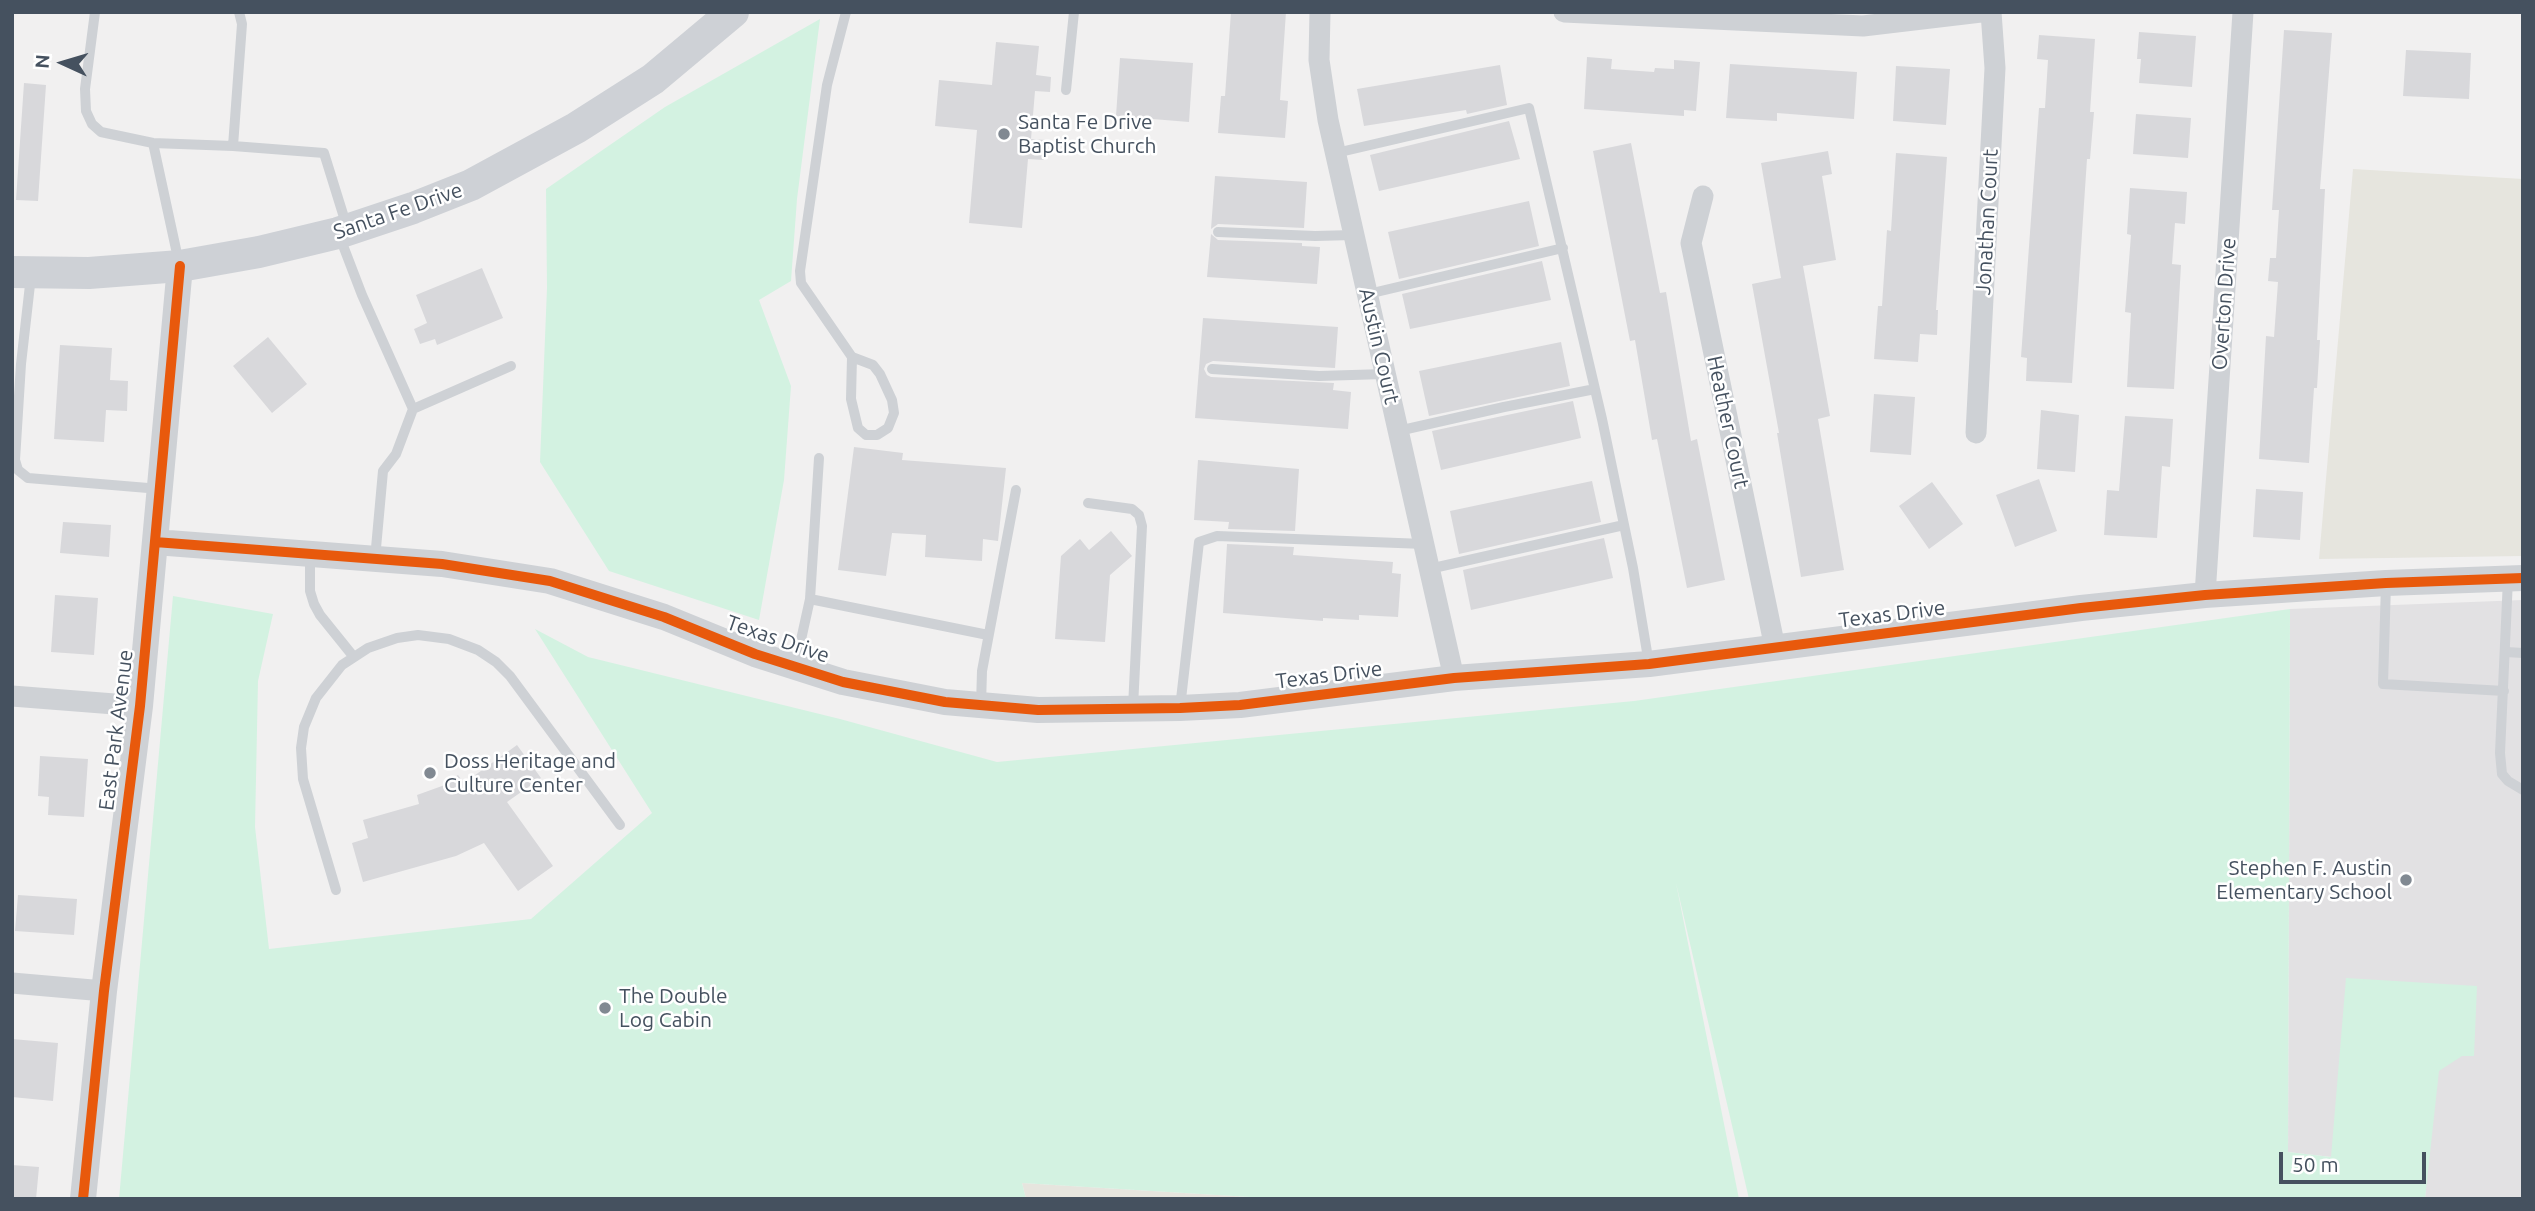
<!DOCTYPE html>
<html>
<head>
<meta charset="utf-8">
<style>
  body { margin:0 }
  #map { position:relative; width:2535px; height:1211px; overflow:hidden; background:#f1f0f0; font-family:Ubuntu,sans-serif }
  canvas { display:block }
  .frame { position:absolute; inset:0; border:14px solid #45515f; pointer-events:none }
  .north { position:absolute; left:28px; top:28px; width:70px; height:70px; -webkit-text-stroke:5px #fff; paint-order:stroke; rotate:274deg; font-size:19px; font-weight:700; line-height:28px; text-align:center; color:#45515f }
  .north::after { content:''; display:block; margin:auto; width:24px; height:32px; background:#45515f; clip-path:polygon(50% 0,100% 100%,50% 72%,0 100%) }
  .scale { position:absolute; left:2279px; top:1152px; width:147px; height:32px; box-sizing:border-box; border:4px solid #45515f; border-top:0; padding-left:9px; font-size:21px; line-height:24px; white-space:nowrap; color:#45515f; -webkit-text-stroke:5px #fff; paint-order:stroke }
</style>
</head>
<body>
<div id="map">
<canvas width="2535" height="1211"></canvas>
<div class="frame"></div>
<div class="north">N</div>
<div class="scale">50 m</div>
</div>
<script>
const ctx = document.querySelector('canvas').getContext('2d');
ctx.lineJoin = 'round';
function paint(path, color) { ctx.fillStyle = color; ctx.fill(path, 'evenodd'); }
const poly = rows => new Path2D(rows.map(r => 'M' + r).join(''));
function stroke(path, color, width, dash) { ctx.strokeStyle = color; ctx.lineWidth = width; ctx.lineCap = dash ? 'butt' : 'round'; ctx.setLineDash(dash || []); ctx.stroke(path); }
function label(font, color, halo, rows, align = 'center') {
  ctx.font = font + ' Ubuntu,sans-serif'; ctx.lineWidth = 5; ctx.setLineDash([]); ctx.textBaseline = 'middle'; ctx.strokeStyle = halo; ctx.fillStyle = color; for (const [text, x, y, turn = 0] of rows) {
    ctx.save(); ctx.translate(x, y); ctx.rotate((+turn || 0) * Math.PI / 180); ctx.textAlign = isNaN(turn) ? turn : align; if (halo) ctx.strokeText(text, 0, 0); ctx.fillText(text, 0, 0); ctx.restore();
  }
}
paint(poly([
  [2353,169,2523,179,2523,556,2319,559],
  [1022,1183,1282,1199,1026,1199]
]), '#e6e5de');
paint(poly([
  [2523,600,2523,1199,2425,1199,2427,1168,2288,1152,2290,609]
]), '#e2e1e3');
paint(poly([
  [820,19,797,199,791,281,759,300,791,386,784,480,759,620,609,571,540,462,547,288,546,189,665,107],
  [173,596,273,614,258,681,255,827,269,949,531,919,652,813,535,629,588,657,840,719,997,762,1634,701,2290,609,2288,1152,2331,1157,2346,978,2477,986,2474,1056,2462,1056,2439,1071,2425,1199,1749,1199,1676,883,1739,1199,1282,1199,1022,1183,1026,1199,119,1199]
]), '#d3f2e1');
paint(poly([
  [1231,12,1286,12,1280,100,1288,101,1285,138,1218,133,1221,96,1225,96],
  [2284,30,2332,33,2320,189,2325,189,2317,340,2320,340,2317,388,2314,388,2309,463,2259,459,2266,336,2274,337,2278,282,2268,281,2270,258,2276,258,2279,210,2272,210],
  [2139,32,2196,36,2192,87,2139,83,2141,59,2137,59],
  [2039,35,2095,39,2090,112,2094,112,2090,159,2087,159,2072,383,2026,381,2027,358,2021,357,2039,108,2045,108,2048,60,2037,59],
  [996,42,1039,46,1036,75,1051,77,1050,92,1035,91,1031,139,1045,140,1044,160,1028,159,1022,228,969,223,977,130,935,126,939,80,992,85],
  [2406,50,2471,53,2469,99,2403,96],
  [1587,57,1612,59,1611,69,1654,72,1655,68,1674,69,1674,60,1700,62,1696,111,1684,110,1684,116,1584,109],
  [1120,58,1193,63,1189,122,1116,116],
  [1730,64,1857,72,1854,119,1777,113,1777,121,1726,118],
  [1500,65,1507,105,1467,114,1466,110,1364,126,1357,89],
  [1896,66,1950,69,1946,125,1893,121],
  [24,83,46,85,38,201,16,200],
  [2136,114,2191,118,2188,158,2133,154],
  [1509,121,1520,159,1379,191,1370,155],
  [1631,143,1660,293,1666,292,1691,441,1697,439,1725,580,1687,588,1657,439,1652,440,1635,340,1630,341,1593,151],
  [1828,151,1832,174,1822,176,1836,260,1803,266,1830,416,1818,419,1844,570,1801,577,1777,433,1779,433,1752,284,1781,278,1761,163],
  [1896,153,1947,157,1936,310,1938,310,1937,335,1920,334,1918,362,1874,359,1878,306,1882,306,1887,230,1891,231],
  [1215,176,1307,182,1304,228,1218,224,1211,229],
  [2130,188,2187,192,2185,224,2175,223,2172,264,2181,265,2174,389,2127,387,2131,313,2125,312,2131,235,2127,234],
  [1529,201,1539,246,1399,279,1388,232],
  [1211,234,1218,240,1302,243,1302,246,1320,247,1317,284,1207,277],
  [1542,261,1551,300,1410,329,1402,294],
  [482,268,503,318,437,345,435,339,420,344,414,329,427,323,416,295],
  [1203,318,1338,327,1335,368,1213,361,1206,364,1204,369,1207,375,1211,377,1334,383,1333,390,1351,392,1348,429,1195,418],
  [268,337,307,384,272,413,233,366],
  [1561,342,1570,386,1429,416,1419,371],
  [60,345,112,348,110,380,128,381,127,411,106,410,104,442,54,439],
  [1874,394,1915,397,1911,455,1870,452],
  [1573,401,1581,438,1441,470,1432,431],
  [2041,410,2079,415,2075,472,2037,469],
  [2125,416,2173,419,2170,467,2162,466,2157,538,2104,535,2107,490,2119,491],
  [854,447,903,453,902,460,1006,468,998,541,983,539,982,561,925,557,926,535,892,533,886,576,838,570],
  [1198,460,1299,469,1295,531,1228,529,1229,522,1194,520],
  [2039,479,2057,531,2015,547,1996,495],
  [1592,481,1601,522,1459,554,1450,511],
  [1932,482,1963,524,1929,549,1899,506],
  [2256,489,2303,492,2300,540,2253,537],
  [63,522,111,525,109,557,60,553],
  [1111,531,1132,556,1110,575,1105,642,1055,639,1061,556,1080,539,1089,550],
  [1604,538,1613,578,1471,610,1463,570],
  [1227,544,1294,547,1293,555,1393,562,1392,573,1401,574,1398,617,1359,615,1359,620,1323,618,1323,621,1223,613],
  [55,595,98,598,94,655,51,652],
  [517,745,541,778,507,802,553,866,518,891,484,843,456,856,363,882,352,843,368,838,363,820,419,804,417,795,442,786,458,775,464,783],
  [40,756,88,759,84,817,48,815,49,797,38,796],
  [18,895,77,899,74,935,15,931],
  [12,1039,58,1043,53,1101,12,1097],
  [12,1165,39,1167,36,1199,12,1199]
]), '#d8d8db');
stroke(poly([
  [95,12,85,89,86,111,92,124,101,132,153,143,233,146,242,24,239,12],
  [846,12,827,85,800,271,801,283,852,357,873,365,880,374,892,400,894,413,888,428,877,435,866,435,858,428,851,399,852,357],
  [1066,90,1074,12],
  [153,143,179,263],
  [233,146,324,153,347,227],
  [1336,153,1529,108,1602,419,1633,568,1649,664],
  [1218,232,1315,236,1354,235],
  [339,235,362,295,413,409,396,454,383,471,375,559],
  [31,276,21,364,15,460,18,470,28,478,160,489],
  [1368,294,1563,248],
  [1212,369,1319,376,1385,374],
  [413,409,511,366],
  [1398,431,1504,407,1595,389],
  [1088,503,1132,509,1139,515,1142,526,1133,707],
  [310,554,310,591,314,604,320,615,353,656],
  [1429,569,1624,525],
  [2508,579,2500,753,2502,774,2508,781,2523,790],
  [2386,584,2383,684,2504,691],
  [810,599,988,635],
  [2506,652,2523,653],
  [795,667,810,599,819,458],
  [981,705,982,671,1016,490],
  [1180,708,1199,542,1217,536,1424,544],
  [336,890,303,779,301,748,304,727,316,698,342,665,368,648,397,638,418,635,449,639,478,650,496,662,510,676,620,825]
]), '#ced1d5', 10);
stroke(poly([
  [1320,12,1319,60,1328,120,1454,678],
  [1564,12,1863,26,1981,12],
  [1703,196,1691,243,1775,648],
  [1976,433,1995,68,1991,12],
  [2205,595,2243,12],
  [12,696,140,706],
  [12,983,104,991]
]), '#ced1d5', 21);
stroke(poly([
  [155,542,442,564,550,581,664,617,755,654,843,682,945,702,1038,710,1180,708,1240,705,1454,678,1649,664,2081,608,2205,595,2386,583,2523,578],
  [83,1199,104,991,140,706,180,266]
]), '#ced1d5', 26);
stroke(poly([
  [12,272,89,273,180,266,259,252,338,233,413,208,471,185,576,128,653,79,733,12]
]), '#ced1d6', 32);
stroke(poly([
  [155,542,442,564,550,581,664,617,755,654,843,682,945,702,1038,710,1180,708,1240,705,1454,678,1649,664,2081,608,2205,595,2386,583,2523,578],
  [83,1199,104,991,140,706,180,266]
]), '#e8590c', 10);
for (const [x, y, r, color] of [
  [1004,134,7,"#818992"],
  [430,773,7,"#818992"],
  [2406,880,7,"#818992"],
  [605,1008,7,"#818992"]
]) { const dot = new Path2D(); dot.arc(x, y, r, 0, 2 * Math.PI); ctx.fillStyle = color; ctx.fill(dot); stroke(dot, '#fff', 2.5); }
label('21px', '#45515f', '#fff', [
  ["Santa Fe Drive",1018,122],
  ["Baptist Church",1018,146],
  ["Doss Heritage and",444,761],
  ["Culture Center",444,785],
  ["Stephen F. Austin",2392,868,"right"],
  ["Elementary School",2392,892,"right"],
  ["The Double",619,996],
  ["Log Cabin",619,1020]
], 'left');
label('21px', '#45515f', '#fff', [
  ["Santa Fe Drive",398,211,-19],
  ["Jonathan Court",1987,222,-87],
  ["Overton Drive",2224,304,-86],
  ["Austin Court",1379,346,77],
  ["Heather Court",1728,422,78],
  ["Texas Drive",1892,614,-7],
  ["Texas Drive",778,639,19],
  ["Texas Drive",1329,675,-7],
  ["East Park Avenue",116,730,-83]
]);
</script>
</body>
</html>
